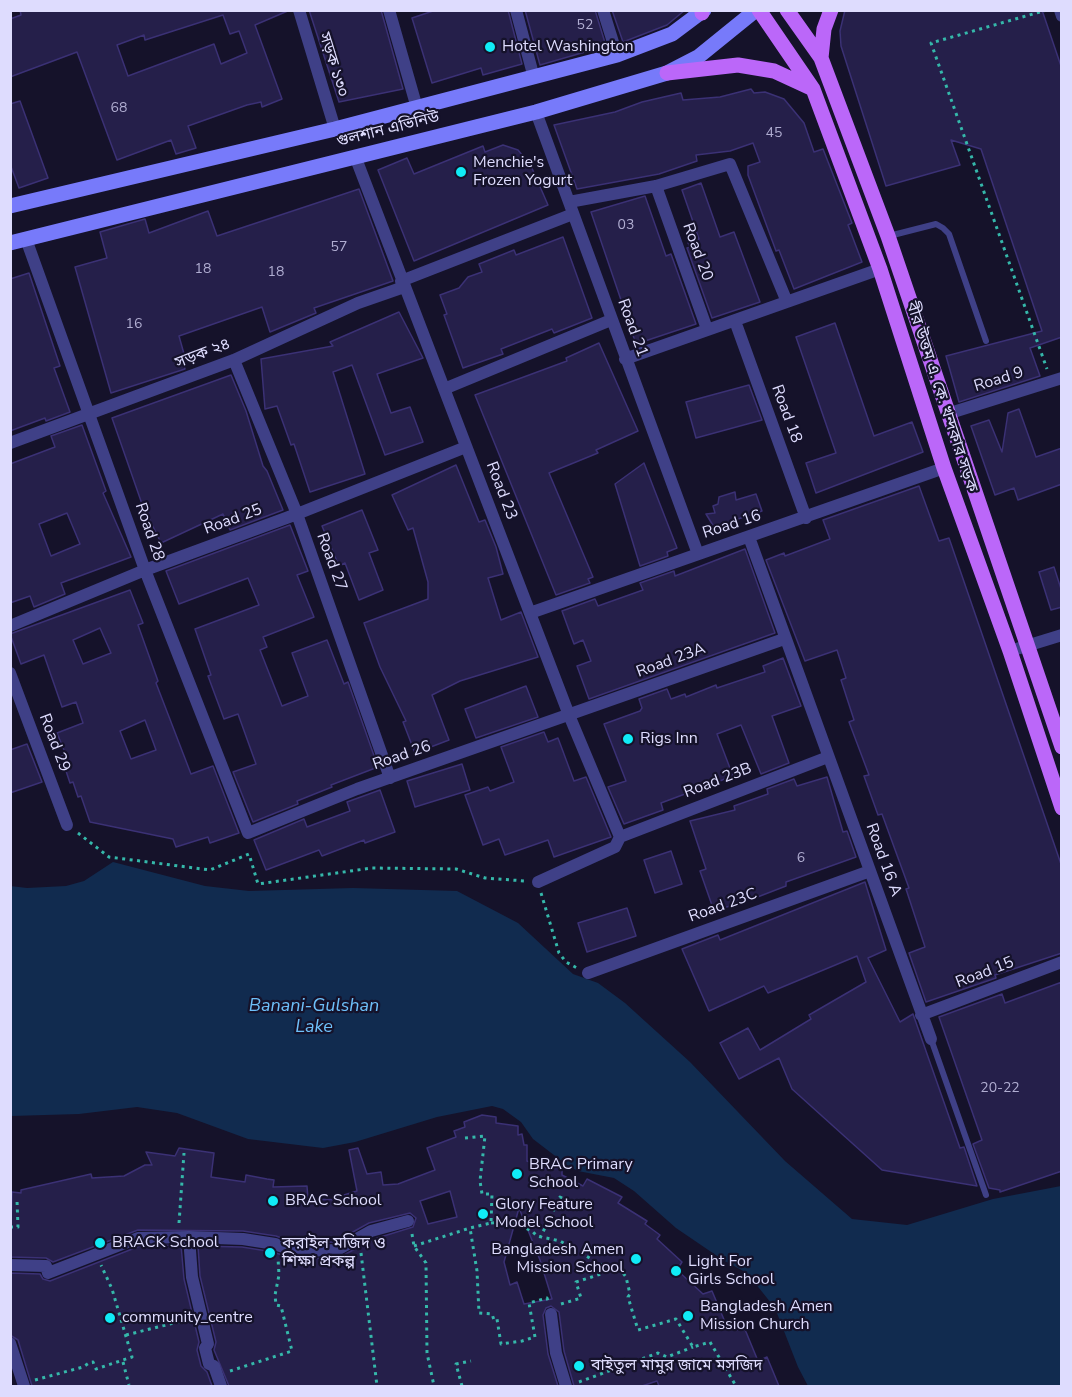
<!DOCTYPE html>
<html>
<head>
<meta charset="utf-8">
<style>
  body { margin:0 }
  #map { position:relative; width:1072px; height:1397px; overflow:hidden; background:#15122a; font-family:"Nunito Sans",sans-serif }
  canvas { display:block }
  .frame { position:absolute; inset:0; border:12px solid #dedcfe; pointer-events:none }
</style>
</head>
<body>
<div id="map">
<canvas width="1072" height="1397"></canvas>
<div class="frame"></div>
</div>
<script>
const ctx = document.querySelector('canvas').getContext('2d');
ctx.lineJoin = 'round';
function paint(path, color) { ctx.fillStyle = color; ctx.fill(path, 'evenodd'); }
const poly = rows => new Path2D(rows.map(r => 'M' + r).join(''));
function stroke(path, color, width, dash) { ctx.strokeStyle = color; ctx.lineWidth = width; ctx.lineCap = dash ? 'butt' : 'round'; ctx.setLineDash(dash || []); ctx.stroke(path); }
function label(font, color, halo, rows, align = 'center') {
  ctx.font = font + ' "Nunito Sans","Noto Sans Bengali",sans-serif'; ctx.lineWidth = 4.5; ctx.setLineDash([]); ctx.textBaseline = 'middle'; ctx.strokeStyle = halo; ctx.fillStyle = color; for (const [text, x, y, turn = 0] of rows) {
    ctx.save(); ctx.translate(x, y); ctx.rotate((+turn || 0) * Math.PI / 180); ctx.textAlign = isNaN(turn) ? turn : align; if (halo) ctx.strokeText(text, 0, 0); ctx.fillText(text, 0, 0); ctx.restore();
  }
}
paint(poly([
  [113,862,205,886,249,891,353,888,457,891,518,923,573,974,598,983,625,1003,690,1062,785,1161,852,1219,907,1225,993,1199,1061,1186,1061,1386,808,1386,798,1367,775,1308,747,1273,723,1260,676,1228,634,1191,614,1178,578,1171,567,1165,533,1139,521,1122,503,1109,492,1106,437,1117,355,1142,323,1148,248,1139,177,1113,137,1107,79,1114,11,1116,10,886,27,888,66,886,84,881]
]), '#112b4f');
const building = poly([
  [20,10,290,10,255,25,282,99,262,107,261,102,247,105,188,126,196,148,176,154,171,140,117,160,77,52,10,77,10,19,21,15,20,10],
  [223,15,230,34,239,31,247,53,221,64,214,44,128,76,117,45,144,35,145,40,223,15],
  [309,10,381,10,403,89,339,102,309,10],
  [436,10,508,10,522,64,483,75,481,68,432,83,412,18,436,10],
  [525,10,595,10,606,46,540,65,525,10],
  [612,10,685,10,667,25,623,42,612,10],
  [845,10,1042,10,1062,69,1062,337,1030,348,1040,376,959,402,946,356,1042,331,981,149,951,140,960,165,886,186,841,46,840,31,845,10],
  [751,89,754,93,765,92,784,99,804,123,814,152,823,149,852,223,848,225,862,262,794,289,779,250,776,251,748,175,748,166,760,162,753,143,730,151,696,155,697,161,659,174,577,189,554,125,615,112,642,102,681,93,683,100,720,97,751,89],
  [20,101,48,178,19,188,10,164,10,104,20,101],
  [503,145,518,150,531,166,548,205,414,261,378,170,407,158,414,174,483,146,485,152,503,145],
  [701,183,720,237,734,232,760,302,712,318,687,248,690,247,688,243,699,239,682,190,701,183],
  [359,189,393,281,314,308,316,313,270,332,262,307,179,336,186,361,183,362,185,369,111,393,75,267,107,258,100,232,145,219,149,233,208,211,217,236,359,189],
  [645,196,666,256,671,254,696,324,636,344,591,212,645,196],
  [563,237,592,318,554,333,552,329,501,349,503,354,463,368,444,315,447,314,440,295,459,288,468,277,482,272,479,264,514,250,516,255,563,237],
  [29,273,60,366,54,368,70,412,46,421,45,418,10,431,10,279,29,273],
  [399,312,423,358,377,374,391,413,410,407,423,442,385,455,352,365,333,372,365,474,310,492,294,444,291,445,277,406,265,409,261,359,333,346,330,342,399,312],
  [835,323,874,436,912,422,923,452,816,493,806,463,836,453,796,337,835,323],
  [599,343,638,431,596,450,598,453,549,473,593,577,588,579,590,583,556,595,475,395,567,361,566,358,599,343],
  [231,375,246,411,263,466,267,471,283,510,230,530,223,514,161,543,142,504,112,418,231,375],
  [749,385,762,420,696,438,686,402,749,385],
  [1019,409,1036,457,1062,448,1062,484,1018,500,1014,488,995,495,971,426,989,420,1002,452,1008,413,1019,409],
  [82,425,106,491,103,493,131,557,61,583,65,594,34,607,30,596,10,603,10,464,55,447,51,436,82,425],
  [67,513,80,544,51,556,39,524,67,513],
  [644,463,677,548,667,552,668,556,640,566,615,484,644,463],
  [456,465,479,522,485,520,496,547,503,574,488,578,501,620,521,612,538,657,460,681,432,695,449,740,415,753,403,722,406,721,380,667,364,623,428,599,428,582,413,528,408,530,392,495,456,465],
  [919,486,939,541,949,538,1062,867,1062,953,995,975,996,978,926,1002,909,953,925,947,906,889,909,888,882,814,878,815,864,776,869,775,849,722,854,720,841,680,846,678,837,650,805,661,766,560,784,553,785,556,830,539,823,520,919,486],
  [735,492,736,500,756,494,762,511,714,527,706,514,715,513,713,506,718,504,719,497,735,492],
  [362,510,378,550,369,553,383,590,359,600,345,563,339,566,322,526,362,510],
  [290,525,308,571,297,575,314,617,263,637,267,647,260,650,282,706,308,696,292,653,327,640,344,684,348,682,378,767,331,785,332,787,297,801,298,804,253,822,233,772,256,764,238,714,224,719,208,676,211,675,195,629,259,605,248,578,179,604,166,571,290,525],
  [745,549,775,633,589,699,577,666,591,661,583,640,574,644,562,611,595,599,598,606,643,590,640,583,674,571,675,576,745,549],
  [1054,567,1062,592,1062,607,1051,610,1039,572,1054,567],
  [130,590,143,623,138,625,158,681,156,683,191,774,213,766,239,833,210,843,208,837,176,847,173,839,90,822,81,796,78,797,73,782,70,783,61,756,66,755,57,733,83,723,76,702,62,707,44,655,21,664,10,634,130,590],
  [100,628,111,653,83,664,73,640,100,628],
  [145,720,156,750,131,759,120,731,145,720],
  [783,658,801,706,772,716,789,763,761,774,741,725,717,734,733,776,661,803,663,810,624,824,608,787,626,781,604,724,640,711,642,708,639,699,667,689,671,699,685,694,686,697,716,685,717,688,765,672,763,666,783,658],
  [526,686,538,717,476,738,465,709,526,686],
  [544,732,548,742,558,738,574,781,586,777,611,837,554,857,548,840,505,855,499,839,483,845,465,795,488,787,490,791,514,782,501,747,544,732],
  [27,744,42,782,10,793,10,750,27,744],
  [462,764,470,790,415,807,407,781,462,764],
  [827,777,843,832,847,831,856,857,786,882,786,886,755,898,714,911,700,871,706,869,690,821,735,810,734,806,768,794,767,789,794,779,797,786,827,777],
  [380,790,395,832,365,843,364,840,322,856,319,850,266,870,254,840,304,819,307,827,350,811,347,802,380,790],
  [671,851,682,884,655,893,644,860,671,851],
  [865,882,886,950,868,958,900,1022,913,1014,960,1148,964,1147,977,1186,882,1170,792,1089,779,1058,739,1079,720,1043,748,1028,760,1050,811,1019,809,1015,866,982,857,956,768,993,764,986,709,1011,682,949,718,935,720,940,865,882],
  [627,908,636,936,587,952,578,923,627,908],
  [1062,982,1062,1171,1000,1192,1000,1190,989,1188,973,1144,982,1140,939,1017,1002,994,1005,1003,1062,982],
  [482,1115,496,1117,496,1123,518,1126,518,1135,522,1134,524,1145,527,1145,527,1161,547,1169,562,1168,562,1175,583,1186,587,1179,622,1197,618,1203,647,1221,645,1224,660,1235,657,1239,682,1262,677,1270,703,1294,712,1291,725,1322,733,1319,737,1330,744,1327,758,1361,767,1357,779,1386,659,1386,657,1381,642,1386,574,1386,564,1351,559,1312,551,1306,546,1308,543,1315,548,1354,558,1386,229,1386,214,1350,216,1342,200,1276,198,1246,242,1247,273,1252,294,1259,338,1258,374,1239,413,1227,416,1218,410,1213,369,1223,335,1242,295,1243,276,1236,243,1231,138,1230,53,1262,46,1258,10,1257,12,1192,21,1193,21,1190,91,1174,92,1178,124,1176,145,1165,152,1165,146,1152,175,1156,179,1148,214,1153,211,1177,245,1182,246,1175,267,1179,274,1180,273,1187,307,1186,308,1199,346,1200,344,1195,357,1191,349,1150,358,1148,367,1174,381,1172,383,1185,398,1184,435,1170,427,1148,456,1137,454,1131,465,1127,464,1122,482,1115],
  [450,1191,457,1217,428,1224,420,1201,450,1191],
  [519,1208,540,1260,552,1299,524,1304,517,1282,510,1285,504,1262,519,1208],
  [181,1245,184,1279,199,1342,197,1350,201,1366,207,1372,212,1386,32,1386,18,1340,10,1335,10,1273,40,1274,43,1279,50,1281,140,1246,181,1245]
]);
paint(building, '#251f4a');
stroke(building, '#3b3175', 1.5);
stroke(poly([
  [1047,10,931,43,1047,369],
  [78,833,109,857,210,870,249,854,258,884,372,868,456,869,485,878,525,881],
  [541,893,559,953,566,962,577,968],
  [465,1138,485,1136,480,1181,482,1194,492,1194,491,1223,470,1228,477,1271,479,1313,492,1314,494,1320,497,1319,501,1344,522,1341,535,1337,529,1303,547,1298,548,1301],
  [179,1223,184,1153],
  [491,1223,510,1221,532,1231,537,1236,560,1241,607,1268,616,1264,626,1277,630,1294,628,1297,638,1330,676,1319,693,1347,710,1342,736,1386],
  [10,1227,18,1227,17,1200],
  [412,1234,414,1246,426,1263,427,1353,434,1386],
  [540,1238,560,1197,580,1207],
  [414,1246,470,1228],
  [361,1253,377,1386],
  [561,1304,581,1298,576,1282,601,1274,607,1268],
  [126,1335,190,1319],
  [123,1362,129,1385],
  [230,1371,292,1351,281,1306,276,1305,275,1295,279,1275,278,1258],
  [35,1380,83,1367,89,1363,93,1362,96,1369,132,1357,112,1289,101,1265],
  [579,1382,658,1353,667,1357,693,1347],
  [462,1386,456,1364,471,1361]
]), '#35b8aa', 3, [3, 4.5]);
stroke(poly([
  [889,236,936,224,943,228,949,234,986,341],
  [931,1039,986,1195]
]), '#3f4087', 6);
stroke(poly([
  [299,10,335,129],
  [389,10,417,108],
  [516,10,534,78],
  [603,10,617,55],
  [1060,10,1062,16],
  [536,112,698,554],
  [355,156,569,715,620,837],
  [656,186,707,329],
  [569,202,656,186,730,164,787,302],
  [26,239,145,570,248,833,357,789,784,639],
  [401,281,573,214],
  [735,321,806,518],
  [625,359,880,269],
  [234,360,297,514,390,778],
  [444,389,611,320],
  [947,414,1062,378],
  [10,443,234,360,358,303,404,287],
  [749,537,931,1039],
  [530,613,944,468],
  [10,626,145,570,297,514,466,447],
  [1010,651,1062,635],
  [10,673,67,825],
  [620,837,828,757],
  [538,882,615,847,620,837],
  [588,973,870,871],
  [921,1015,1062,962],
  [189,1237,243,1239,275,1244,294,1251,337,1250,371,1231,408,1221],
  [10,1265,46,1266,48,1273,138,1238,189,1237,192,1277,208,1344,205,1348,209,1364,214,1366,221,1386],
  [551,1314,556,1353,566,1386],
  [10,1343,24,1386]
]), '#3f4087', 12);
stroke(poly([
  [10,206,335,129,617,55,672,34,704,10],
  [10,243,536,112,667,73,698,57,756,10]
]), '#777afa', 15);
stroke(poly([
  [759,10,813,89,880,269,944,468,1010,651,1062,808],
  [787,10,821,58,888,236,1062,747],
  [702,13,702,10],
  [821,58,824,29,831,10],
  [667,73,738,65,774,71,813,89]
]), '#bb67f9', 15);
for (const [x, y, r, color] of [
  [490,47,6,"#10ebf6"],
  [461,172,6,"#10ebf6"],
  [628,739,6,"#10ebf6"],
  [517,1174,6,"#10ebf6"],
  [273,1201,6,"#10ebf6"],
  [483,1214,6,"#10ebf6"],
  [100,1243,6,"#10ebf6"],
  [270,1253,6,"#10ebf6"],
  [636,1259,6,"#10ebf6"],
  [676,1271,6,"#10ebf6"],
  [688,1316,6,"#10ebf6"],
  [110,1318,6,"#10ebf6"],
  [579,1366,6,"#10ebf6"]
]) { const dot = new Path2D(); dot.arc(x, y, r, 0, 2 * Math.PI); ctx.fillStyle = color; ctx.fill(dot); stroke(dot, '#15122a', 2); }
label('14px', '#b0add1', null, [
  ["52",585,26],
  ["68",119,109],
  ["45",774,134],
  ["03",626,226],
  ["57",339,248],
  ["18",203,270],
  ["18",276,273],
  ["16",134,325],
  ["6",801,859],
  ["20-22",1000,1089]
]);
label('16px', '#dedcfe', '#15122a', [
  ["Hotel Washington",502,47],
  ["Menchie's",473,163],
  ["Frozen Yogurt",473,181],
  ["Rigs Inn",640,739],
  ["BRAC Primary",529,1165],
  ["School",529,1183],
  ["BRAC School",285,1201],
  ["Glory Feature",495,1205],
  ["Model School",495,1223],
  ["BRACK School",112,1243],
  ["করাইল মজিদ ও",282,1244],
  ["শিক্ষা প্রকল্প",282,1262],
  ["Bangladesh Amen",624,1250,"right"],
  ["Mission School",624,1268,"right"],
  ["Light For",688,1262],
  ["Girls School",688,1280],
  ["Bangladesh Amen",700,1307],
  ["Mission Church",700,1325],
  ["community_centre",122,1318],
  ["বাইতুল মামুর জামে মসজিদ",591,1366]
], 'left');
label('16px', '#dedcfe', '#15122a', [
  ["সড়ক ১৩০",333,65,73],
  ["গুলশান এভিনিউ",388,130,-14],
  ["Road 20",697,252,70],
  ["Road 21",632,328,70],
  ["সড়ক ২৪",203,354,-21],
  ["Road 9",999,380,-17],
  ["বীর উত্তম এ. কে. খন্দকার সড়ক",941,397,72],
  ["Road 18",786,414,70],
  ["Road 23",501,491,69],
  ["Road 25",233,520,-20],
  ["Road 16",732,525,-18],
  ["Road 28",149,532,71],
  ["Road 27",331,562,70],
  ["Road 23A",671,661,-20],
  ["Road 29",54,743,69],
  ["Road 26",402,756,-19],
  ["Road 23B",718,781,-21],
  ["Road 16 A",883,860,70],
  ["Road 23C",723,906,-20],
  ["Road 15",985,973,-21]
]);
label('italic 18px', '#6ec0fa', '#15122a', [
  ["Banani-Gulshan",314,1007],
  ["Lake",314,1028]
]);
</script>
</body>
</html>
